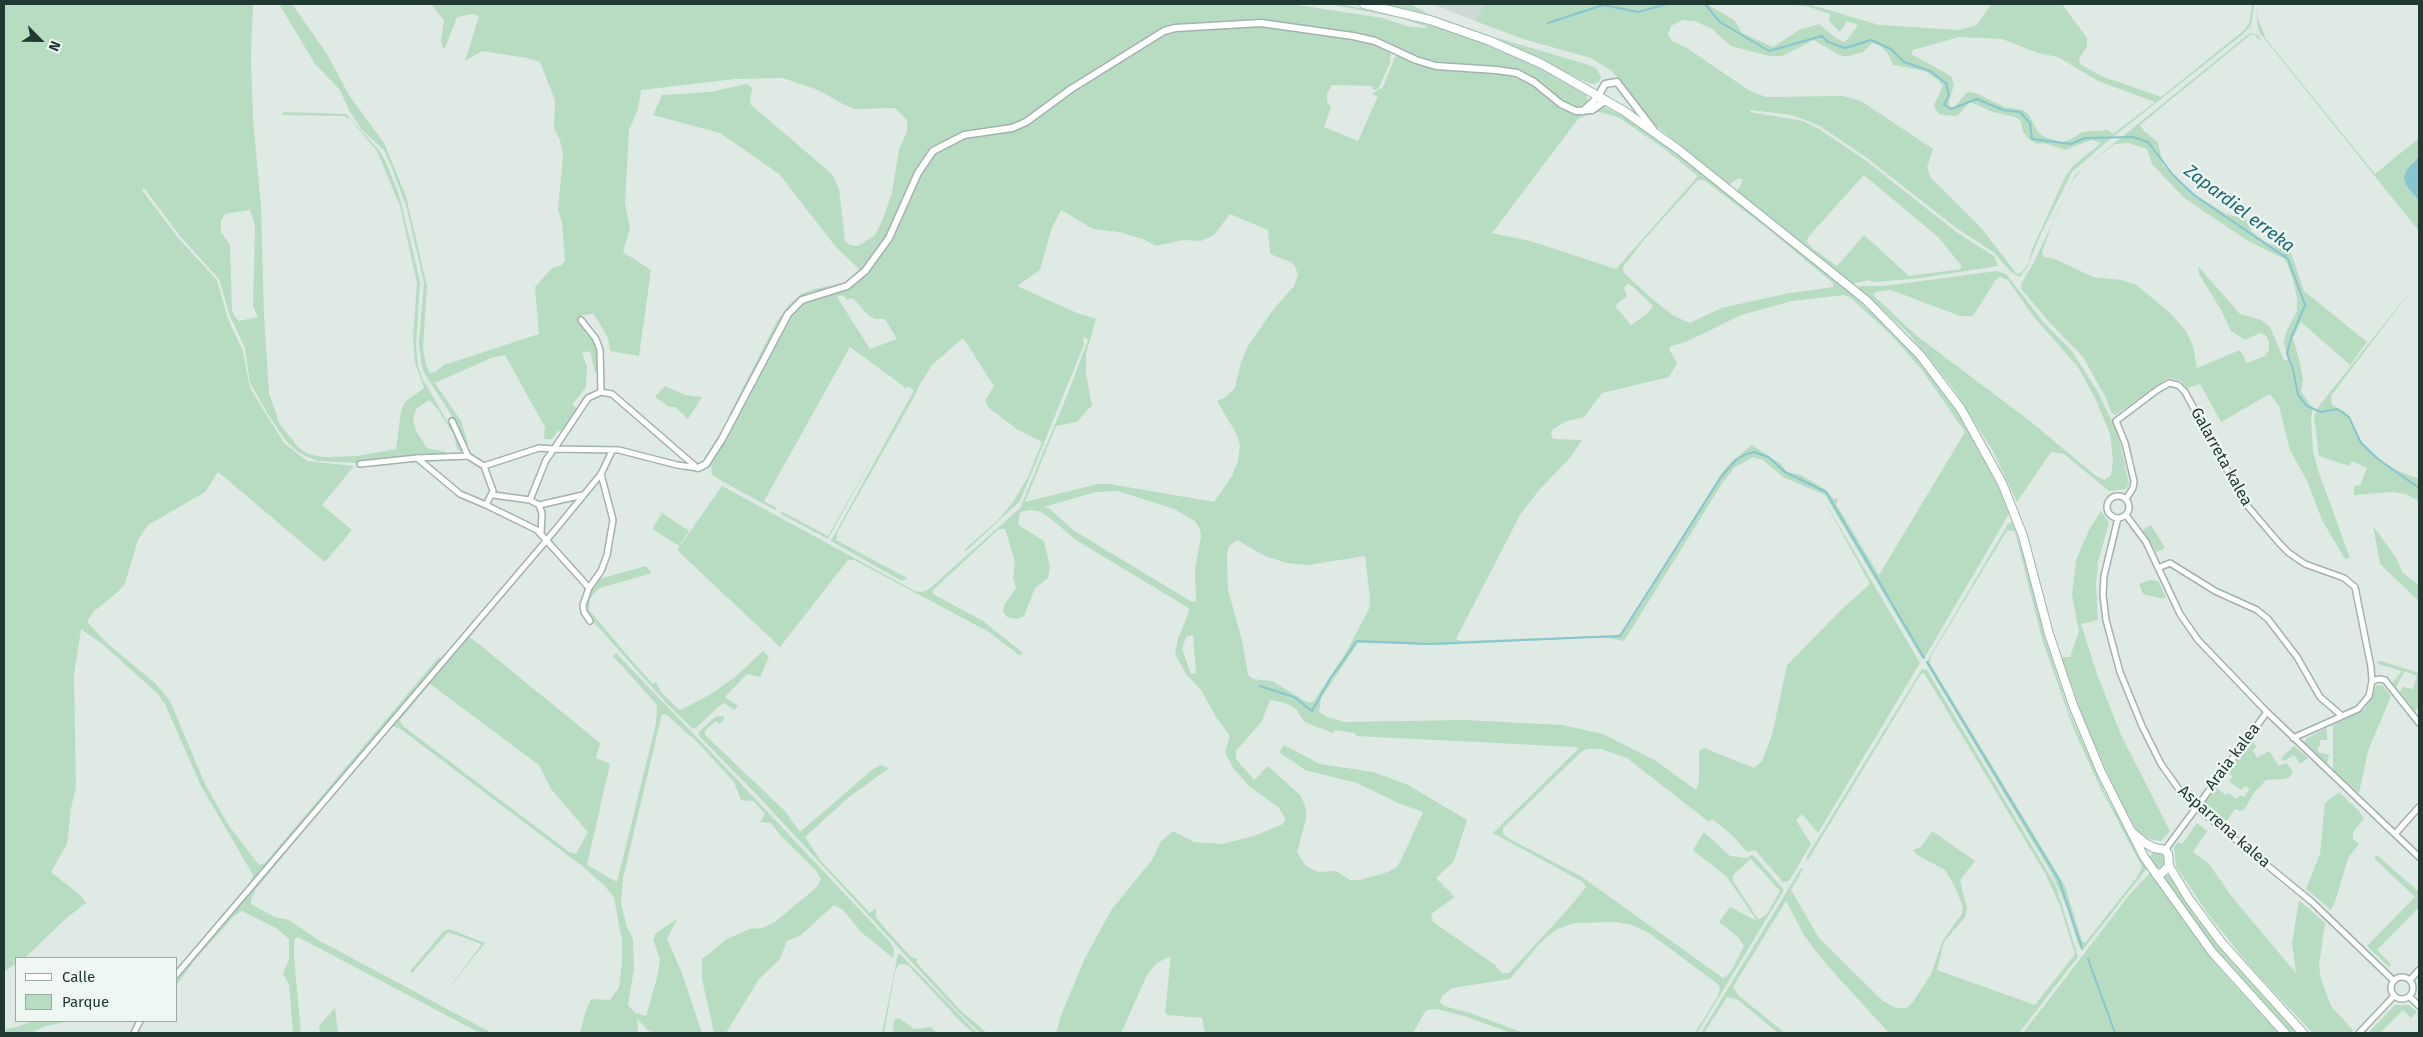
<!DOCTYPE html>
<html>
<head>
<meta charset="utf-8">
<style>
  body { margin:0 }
  #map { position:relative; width:2423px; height:1037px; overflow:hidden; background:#dfeae5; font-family:"Fira Sans",sans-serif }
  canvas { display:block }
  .frame { position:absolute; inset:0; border:5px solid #203a33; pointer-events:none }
  .legend { position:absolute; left:15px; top:957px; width:162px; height:65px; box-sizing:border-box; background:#eff7f3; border:1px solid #9caba6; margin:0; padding:6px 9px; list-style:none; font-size:15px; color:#203a33 }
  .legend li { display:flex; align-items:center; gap:10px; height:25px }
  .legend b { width:25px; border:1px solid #9caba6 }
  .north { position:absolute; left:15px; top:15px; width:50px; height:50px; -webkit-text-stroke:4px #eff7f3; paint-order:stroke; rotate:113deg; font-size:14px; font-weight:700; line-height:20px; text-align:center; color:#203a33 }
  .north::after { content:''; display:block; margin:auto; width:18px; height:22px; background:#203a33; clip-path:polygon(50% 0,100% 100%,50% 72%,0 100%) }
</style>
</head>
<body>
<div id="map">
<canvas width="2423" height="1037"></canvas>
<div class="frame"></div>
<ul class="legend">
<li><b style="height:6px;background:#fff"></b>Calle</li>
<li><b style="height:14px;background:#b7dcc1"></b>Parque</li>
</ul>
<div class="north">N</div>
</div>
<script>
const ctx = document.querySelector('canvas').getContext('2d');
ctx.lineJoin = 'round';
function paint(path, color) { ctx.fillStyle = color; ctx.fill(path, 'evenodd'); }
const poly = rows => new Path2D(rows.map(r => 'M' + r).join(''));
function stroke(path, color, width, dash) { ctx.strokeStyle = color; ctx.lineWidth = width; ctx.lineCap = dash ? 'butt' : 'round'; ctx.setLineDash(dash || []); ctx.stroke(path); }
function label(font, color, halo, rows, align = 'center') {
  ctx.font = font + ' "Fira Sans",sans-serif'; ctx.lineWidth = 4.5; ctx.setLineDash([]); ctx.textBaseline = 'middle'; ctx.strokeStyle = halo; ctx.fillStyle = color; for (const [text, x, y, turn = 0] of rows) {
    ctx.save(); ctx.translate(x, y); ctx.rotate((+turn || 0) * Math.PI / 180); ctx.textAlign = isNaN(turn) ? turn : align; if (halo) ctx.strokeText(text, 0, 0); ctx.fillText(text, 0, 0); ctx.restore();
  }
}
paint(poly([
  [1433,4,1484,4,1475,21]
]), '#cddad4');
paint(poly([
  [4,4,253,4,251,57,253,119,261,206,264,315,269,393,280,425,299,448,308,454,323,457,357,456,396,449,401,411,405,402,424,388,415,363,413,339,417,283,400,206,377,151,350,119,343,116,283,115,283,112,346,114,378,149,386,162,399,195,420,281,416,346,418,366,422,378,464,450,463,453,457,449,454,435,437,408,429,400,416,409,413,419,416,431,427,448,446,452,445,456,391,458,360,463,318,461,307,457,297,451,286,441,271,419,250,383,245,348,230,316,219,279,180,236,144,188,142,190,179,239,217,280,228,319,243,351,250,388,284,443,307,461,354,466,322,505,352,530,325,562,218,472,205,492,148,525,138,540,125,583,119,591,93,612,87,622,108,644,155,683,170,701,205,784,229,826,259,865,265,863,439,657,442,659,176,972,176,969,251,881,253,875,200,784,165,704,157,693,101,643,81,629,74,675,76,788,71,808,67,844,51,872,81,896,86,903,64,920,26,957,16,958,16,964,4,971],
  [250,210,255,226,253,306,258,317,239,321,235,317,232,310,230,245,221,232,221,221,225,214],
  [279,4,292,4,327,54,349,95,384,143,406,196,427,286,423,348,426,365,430,373,435,372,444,365,539,334,535,287,552,268,562,265,565,261,562,222,558,210,563,156,560,140,554,128,555,100,540,62,527,58,482,51,465,61,479,16,473,14,457,17,445,48,443,48,441,41,444,20,431,4,1291,4,1383,18,1406,26,1424,28,1428,27,1400,18,1329,4,1341,4,1410,19,1466,36,1540,67,1586,95,1588,101,1583,108,1570,106,1521,72,1507,67,1434,63,1416,58,1365,35,1254,21,1166,28,1155,33,1073,85,1030,117,1012,126,962,134,931,150,920,162,914,175,897,216,881,248,855,278,841,286,811,292,790,307,731,416,729,415,777,321,790,304,801,294,814,289,841,284,853,278,860,270,836,247,779,174,720,133,653,115,662,95,710,92,747,84,752,88,750,102,751,105,832,174,839,189,845,241,850,245,858,246,875,235,883,219,892,193,899,149,907,132,907,120,895,108,855,109,843,104,818,90,783,78,735,79,641,90,638,109,629,130,625,203,630,228,623,252,651,270,639,356,610,351,608,338,597,319,593,314,581,315,587,335,592,337,600,346,600,373,595,372,590,351,582,353,587,367,586,387,572,405,578,409,563,431,558,431,552,439,544,439,545,427,505,355,491,358,435,383,461,421,468,444,465,445,454,419,424,373,421,362,419,342,424,283,406,205,391,166,384,150,361,129,349,110,340,90,315,64],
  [1383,4,1410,4,1434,17],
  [1484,4,1707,4,1734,20,1742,33,1773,47,1799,30,1819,24,1836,38,1844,42,1847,40,1858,25,1847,21,1840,32,1829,21,1830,14,1806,6,1782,4,1808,4,1879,25,1959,30,1977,25,1991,4,2062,4,2087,38,2087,47,2079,58,2080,64,2101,76,2161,97,2243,31,2249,24,2252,4,2254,4,2251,26,2243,34,2104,144,2072,172,2040,236,2027,267,2020,277,2011,272,1993,252,1955,227,1867,158,1820,126,1792,115,1751,110,1750,112,1756,113,1803,121,1819,129,1865,160,1959,234,1994,256,1998,266,1921,278,1876,282,1868,280,1852,284,1737,192,1743,180,1738,178,1729,185,1655,125,1612,71,1591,58,1523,39,1475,21],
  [1683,20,1695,21,1712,29,1731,46,1769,56,1782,56,1814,40,1841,56,1849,56,1863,52,1872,43,1879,45,1887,52,1893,65,1925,71,1938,80,1943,86,1934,105,1936,111,1941,115,1957,116,1970,102,1993,112,2015,117,2020,120,2023,132,2030,140,2038,144,2044,143,2065,150,2091,140,2101,143,2074,165,2066,175,2032,249,2028,264,2021,273,2017,274,1982,229,1931,178,1927,168,1933,149,1861,101,1843,96,1766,97,1750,91,1687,48,1672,41,1668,34,1671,26],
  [1959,37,2002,39,2038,53,2058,57,2098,81,2155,102,2113,134,2108,130,2083,132,2069,140,2061,142,2045,137,2038,132,2029,115,2023,110,2004,107,1976,93,1967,92,1954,108,1949,106,1949,100,1954,85,1951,76,1911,54,1913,50],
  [1864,175,1937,236,1961,265,1961,269,1909,276,1864,235,1837,266,1811,247,1807,242,1809,236],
  [2258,4,2258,19,2266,39,2375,174,2419,138,2419,156,2413,162,2406,185,2419,201,2419,231,2259,32,2257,21],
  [1264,26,1370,41,1391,50,1390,63,1378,89,1373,90,1372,86,1332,85,1327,94,1327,102,1331,107,1324,127,1358,141,1378,96,1373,95,1373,93,1383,87,1395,57,1398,56,1445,71,1509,74,1532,84,1567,110,1578,114,1585,114,1605,107,1635,122,1666,144,1833,278,1892,331,1927,370,1947,396,1982,453,1999,489,2009,514,1925,657,1921,657,1917,650,1825,495,1783,477,1763,460,1753,457,1735,467,1723,482,1624,641,1602,637,1444,645,1358,643,1321,698,1319,712,1327,717,1345,722,1464,720,1562,725,1603,734,1656,761,1696,790,1699,781,1699,751,1704,748,1754,768,1762,761,1772,735,1787,665,1841,610,1870,584,1822,497,1920,663,1818,833,1802,814,1796,820,1811,844,1789,881,1783,882,1755,850,1747,852,1732,835,1712,819,1709,822,1627,758,1601,749,1587,749,1581,752,1503,828,1503,834,1510,839,1582,877,1723,978,1730,973,1744,946,1739,938,1719,922,1730,907,1757,921,1727,877,1693,850,1704,832,1730,856,1747,858,1752,855,1756,858,1784,890,1697,1033,1695,1033,1716,999,1720,990,1719,985,1649,933,1632,925,1616,922,1574,923,1557,929,1539,944,1510,979,1452,988,1442,996,1440,1002,1444,1006,1470,1013,1524,1033,1511,1033,1464,1016,1436,1009,1426,1010,1413,1033,1205,1033,1202,1018,1167,1015,1165,1012,1171,956,1157,963,1147,975,1121,1033,1056,1033,1061,1015,1085,958,1112,909,1152,860,1161,841,1173,831,1194,842,1222,844,1254,836,1283,824,1286,819,1278,807,1249,786,1233,768,1225,752,1230,736,1216,717,1201,690,1186,674,1175,654,1178,639,1190,609,1076,540,1050,518,1039,511,1030,510,1020,512,1018,525,1044,541,1050,567,1048,578,1035,588,1024,616,1018,619,1007,617,1003,611,1005,604,1016,588,1013,578,1015,561,1005,529,999,529,932,591,933,594,983,621,1023,653,1019,655,989,632,854,560,848,560,780,647,677,550,722,486,915,591,922,592,928,590,1020,508,1068,393,1088,340,1086,338,1083,337,1084,345,1020,501,965,552,965,549,998,520,1013,502,1028,477,1042,442,1018,430,989,408,985,401,994,386,963,338,932,365,919,386,913,399,838,531,836,540,907,578,902,581,831,541,914,390,908,386,906,388,850,347,764,501,777,508,775,510,715,477,712,474,711,465,793,311,803,301,850,287,865,275,890,242,901,221,917,180,933,154,960,139,1013,130,1169,32],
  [1599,112,1618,117,1662,147,1698,176,1616,269,1530,241,1492,233,1579,118],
  [1698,180,1704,180,1769,230,1833,283,1833,287,1785,294,1721,308,1690,323,1674,316,1651,298,1624,273,1623,267,1643,241],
  [1061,210,1093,229,1119,232,1143,239,1156,246,1183,240,1201,241,1214,235,1230,214,1268,230,1270,254,1291,262,1295,266,1298,275,1294,286,1273,310,1248,346,1241,362,1235,388,1224,398,1217,401,1236,433,1240,445,1238,461,1232,476,1214,502,1110,484,1098,484,1025,502,1056,426,1077,422,1092,405,1086,374,1086,354,1096,319,1077,313,1017,286,1040,270,1051,230],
  [1627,284,1631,285,1653,306,1647,314,1631,325,1615,306,1627,296,1624,288],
  [843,295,847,300,853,298,868,315,875,319,885,319,897,339,870,349,837,297],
  [1844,295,1850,297,1891,335,1922,370,1965,432,1879,575,1836,504,1838,498,1834,499,1826,490,1801,475,1787,472,1781,464,1752,445,1731,462,1721,474,1623,632,1617,635,1463,641,1456,639,1520,515,1539,490,1570,458,1582,440,1553,439,1551,433,1553,429,1567,421,1584,417,1602,393,1669,377,1677,363,1669,349,1671,346,1686,342,1741,315,1792,301],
  [1118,491,1174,509,1195,521,1200,529,1201,536,1195,569,1196,601,1192,602,1073,530,1050,509,1044,507,1096,492],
  [1237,540,1265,556,1287,563,1307,565,1365,556,1370,599,1369,609,1344,656,1313,702,1307,702,1272,681,1253,679,1248,675,1242,640,1228,590,1227,554,1229,546],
  [1193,635,1196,673,1191,674,1182,649,1186,637],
  [1270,700,1285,703,1296,709,1303,720,1307,723,1333,733,1335,730,1355,733,1356,736,1576,747,1578,749,1493,833,1583,882,1586,887,1568,909,1509,973,1502,973,1494,964,1433,922,1431,914,1455,897,1436,878,1454,861,1467,820,1408,785,1373,772,1320,764,1284,745,1279,752,1305,770,1357,783,1398,803,1423,812,1403,856,1397,867,1388,872,1360,880,1350,880,1336,871,1318,872,1306,866,1297,852,1306,819,1306,809,1301,796,1268,766,1254,780,1236,759,1236,751,1262,721],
  [1751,859,1780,891,1767,914,1760,919,1758,919,1733,881,1733,875],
  [2250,33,2258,35,2262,41,2254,35,2250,35,2140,125,2144,131,2158,142,2163,165,2191,192,2226,214,2246,219,2252,232,2267,243,2290,250,2304,291,2367,342,2350,365,2301,322,2293,338,2300,363,2303,380,2301,391,2313,409,2311,418,2313,452,2318,470,2350,558,2345,559,2322,520,2308,483,2290,450,2279,406,2270,394,2221,422,2200,384,2187,388,2181,381,2171,378,2166,379,2115,415,2111,412,2106,398,2083,357,2050,323,2022,290,2021,284,2033,264,2075,175],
  [2128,143,2147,149,2152,164,2184,198,2248,241,2285,259,2293,279,2297,298,2297,311,2286,332,2284,343,2288,360,2284,360,2270,327,2261,320,2240,314,2198,266,2199,274,2221,310,2231,331,2245,340,2260,333,2266,336,2269,341,2269,350,2265,356,2247,363,2240,350,2197,368,2193,346,2186,331,2170,313,2137,285,2121,280,2093,277,2055,259,2044,257,2042,252,2055,216,2073,180,2083,168,2115,144],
  [1484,34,1586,64,1596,68,1601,77,1599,82,1594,84,1586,82],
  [1997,271,2006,274,2044,323,2071,350,2098,392,2118,434,2129,484,2126,489,2109,491,2064,454,2051,452,2017,502,1993,451,1953,388,1908,333,1859,288,1860,286,1883,286],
  [2000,277,2008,280,2033,316,2078,367,2095,398,2110,434,2113,460,2111,475,2105,480,2096,476,2030,421,1917,336,1873,295,1875,292,1891,290,1960,316,1973,316,1995,281],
  [2419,280,2331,396,2332,405,2344,411,2352,423,2357,437,2381,461,2396,470,2419,479,2419,501,2405,494,2392,492,2354,495,2354,486,2360,485,2367,468,2352,461,2349,466,2319,456,2314,416,2319,406],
  [665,386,685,395,702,397,688,419,675,407,669,407,655,397],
  [877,450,828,539,781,514,781,511,828,536],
  [2101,511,2109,523,2098,562,2096,583,2098,620,2081,624,2097,674,2121,735,2170,831,2161,841,2148,839,2138,833,2117,794,2086,725,2061,657,2070,657,2079,631,2072,595,2076,560,2089,530],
  [662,513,689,531,679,546,652,529],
  [2012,521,2026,563,2045,638,2069,711,2104,791,2147,868,2082,951,2078,944,2067,908,2052,874,1926,663,2008,524],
  [2011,530,2015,532,2042,639,2074,730,2100,787,2142,867,2137,877,2085,943,2082,941,2065,886,1930,663,1931,656,2006,532],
  [2151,525,2165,548,2156,552,2143,530],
  [2373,526,2395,556,2403,573,2419,585,2419,601,2380,564],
  [646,566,652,573,600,588,595,592,590,599,589,610,633,662,653,684,656,682,661,692,677,708,681,710,711,694,735,677,763,651,769,657,760,677,747,674,725,697,738,706,734,710,725,703,719,706,696,728,692,728,669,706,590,618,585,609,585,601,599,579],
  [519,574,521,575,470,637,600,743,596,758,610,764,587,865,617,882,656,723,657,705,613,656,616,653,731,773,891,943,894,950,893,958,861,932,842,909,834,905,800,936,787,941,780,959,759,979,726,1033,714,1033,702,979,702,959,727,939,749,929,762,928,775,922,817,887,821,879,816,871,781,836,771,823,760,822,765,814,754,801,741,800,734,782,698,743,667,715,662,714,623,878,621,903,627,927,633,939,634,969,628,1005,635,1013,646,1016,658,974,660,959,653,939,656,933,677,919,667,939,682,973,702,1033,655,1033,649,1031,637,1019,638,1033,580,1033,585,1013,591,999,610,1000,619,987,622,962,622,940,614,898,605,886,582,866,402,730,393,726,380,739,256,889,251,899,251,904,275,917,289,920,320,941,492,1033,480,1033,298,937,294,940,294,957,301,1033,293,1033,289,984,283,974,289,959,289,939,276,928,242,911,234,916,194,961,176,986,176,977],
  [430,684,539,765,551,789,588,832,576,854,569,852,403,726,400,720],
  [2150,580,2158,581,2166,597,2163,599,2143,594,2139,584],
  [2381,661,2419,673,2419,707,2415,711,2400,692,2403,687,2413,689,2417,676,2405,671,2396,687,2392,683,2402,671,2378,664,2377,662],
  [1922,669,1927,670,2056,886,2078,957,2019,1033,1889,1033,1827,965,1805,937,1786,901,1733,987,1739,996,1785,1033,1778,1033,1738,1000,1727,997,1704,1033,1701,1033,1801,868,1803,869,1791,890,1819,938,1883,1001,1896,1008,1906,1008,1913,1002,1931,974,1943,940,1962,914,1963,907,1954,885,1945,870,1917,855,1913,850,1921,847,1932,831,1975,861,1960,880,1967,909,1965,917,1944,942,1937,970,2035,1005,2075,954,2060,906,2045,873,1924,673,1921,674,1808,860,1806,858],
  [2377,685,2383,686,2391,696,2368,751,2359,793,2333,771,2333,725,2365,709],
  [722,716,725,718,720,724,715,721,705,731,705,735,784,810,800,832,872,770,880,765,889,768,848,798,805,837,821,861,870,913,876,908,876,917,884,927,911,957,919,959,916,962,960,1010,987,1033,980,1033,957,1011,758,796,699,736,699,732,715,717],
  [2327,728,2327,740,2320,740,2320,746,2318,747,2318,752,2329,755,2327,765,2304,742,2307,738],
  [2250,739,2257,747,2253,750,2257,758,2269,751,2279,766,2286,763,2293,771,2290,777,2285,779,2266,780,2253,794,2245,809,2241,811,2235,809,2226,822,2203,803,2215,787,2226,795,2228,793,2237,799,2240,795,2244,797,2250,789,2245,786,2241,790,2229,781,2233,776,2226,772],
  [2294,746,2308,758,2300,764,2294,755,2284,761,2281,758],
  [2339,792,2358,810,2364,819,2353,832,2353,839,2359,844,2348,858,2336,899,2331,910,2306,889,2320,854,2325,803],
  [2197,823,2207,831,2193,852,2209,864,2232,897,2296,973,2292,943,2299,900,2325,923,2319,966,2321,979,2331,1006,2353,1030,2351,1033,2313,1033,2253,970,2208,914,2176,866,2174,847,2178,842,2182,844],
  '2149 860a8 8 0 1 1 16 0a8 8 0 1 1-16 0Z',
  [2377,855,2419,892,2419,907,2377,950,2391,964,2389,967,2367,946,2415,897,2374,858],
  [2150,873,2220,969,2279,1033,2023,1033,2130,894],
  [2169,874,2223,949,2246,977,2300,1033,2289,1033,2219,956,2163,878],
  [449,929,485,943,443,996,481,945,479,943,448,932,412,973,410,971,444,931],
  [898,954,901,955,977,1033,973,1033,960,1021,908,965,899,964,895,972,884,1033,882,1033],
  [2395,1005,2409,1005,2417,1012,2411,1018,2403,1010,2380,1033,2368,1033],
  [335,1008,338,1033,320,1033,319,1026],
  [899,1018,914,1029,931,1027,937,1033,893,1033,894,1020],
  [32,1021,68,1021,43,1027,32,1033,4,1033,4,1029,17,1027]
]), '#b7dcc1');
paint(poly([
  [2419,156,2419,201,2406,185,2404,177,2407,170]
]), '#85c6d1');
stroke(poly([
  [1705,4,1720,22,1769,51,1822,36,1828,42,1845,48,1871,40,1891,49,1904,62,1930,71,1946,83,1949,95,1944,105,1951,109,1977,99,2003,110,2020,112,2030,123,2032,139,2071,144,2085,138,2133,137,2148,142,2173,175,2194,195,2288,259,2305,305,2291,338,2287,354,2293,369,2298,395,2307,406,2321,412,2337,409,2349,417,2361,443,2378,459,2419,488],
  [1548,23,1603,5,1638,12,1667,4],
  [2285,256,2289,252],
  [1927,662,2059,880,2082,948],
  [1260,686,1294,697,1312,711,1330,679,1357,641,1428,644,1620,636,1721,477,1736,460,1746,454,1754,452,1768,457,1785,472,1826,492,1924,658],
  [2088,959,2115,1033]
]), '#85c6d1', 2);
const minor = poly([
  [581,320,596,339,600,350,601,392,612,394,695,466],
  [452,421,468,456],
  [417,458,460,494,486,505],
  [360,464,417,458,468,456,484,466,493,491,486,505,537,530,583,581,589,588,583,605,584,612,590,621],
  [484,466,539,448,554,449,588,398,601,392],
  [493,495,530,500,539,505,583,495],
  '2107 507a11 11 0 1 1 22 0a11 11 0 1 1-22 0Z',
  [2126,499,2133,488,2134,481,2125,443,2116,421,2157,390,2169,383,2178,385,2185,392,2245,503,2279,543,2289,553,2305,564,2344,578,2355,587,2371,667,2372,681,2369,696,2358,709,2293,738],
  [530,500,546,460,554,449,619,450,677,465,698,468],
  [539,505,542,513,541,534],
  [2126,515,2146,542,2180,614,2198,640,2267,712,2419,857],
  [2118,518,2104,576,2103,595,2106,620,2120,672,2142,726,2161,764,2178,788,2196,807,2312,902,2394,981],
  [2158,568,2170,563,2215,591,2257,610,2268,619,2297,657,2320,697,2342,716],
  [589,588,601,571,607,555,613,520,601,474],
  [2372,681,2379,679,2385,680,2419,723],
  [2395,834,2419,807],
  [2165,850,2267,712],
  [176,975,546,541,601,474,612,451],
  '2391 988a11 11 0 1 1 22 0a11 11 0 1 1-22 0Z',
  [2410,980,2419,970],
  [2410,997,2419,1006],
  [134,1033,140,1021],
  [2359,1033,2394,996]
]);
const tertiary = poly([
  [1583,111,1597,98,1605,84,1617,82,1653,129],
  [698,468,706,464,722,439,788,314,802,300,847,286,865,271,889,238,918,173,933,151,964,135,1012,128,1026,122,1071,89,1164,31,1175,28,1261,23,1353,36,1375,41,1416,60,1436,66,1496,70,1517,73,1534,82,1561,104,1576,111,1592,110,1606,100]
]);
const secondary = poly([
  [1364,4,1430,20,1490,41,1542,64,1624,111,1679,150,1866,300,1920,355,1961,409,2002,483,2023,536,2049,634,2073,705,2101,772,2144,857,2212,952,2285,1033],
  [2133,833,2145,843,2154,848,2165,850,2168,854,2169,866,2162,873,2156,874],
  [2169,866,2189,899,2221,942,2303,1033]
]);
stroke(minor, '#a2b2ac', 8);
stroke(tertiary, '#a2b2ac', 9);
stroke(secondary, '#9eb6ad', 10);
stroke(minor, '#fff', 5);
stroke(tertiary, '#fff', 6);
stroke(secondary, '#fff', 8);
label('16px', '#203a33', '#eff7f3', [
  ["Galarreta kalea",2221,457,61],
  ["Araia kalea",2233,757,-53],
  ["Asparrena kalea",2224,827,41]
]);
label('italic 18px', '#1a6876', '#eff7f3', [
  ["Zapardiel erreka",2239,209,37]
]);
</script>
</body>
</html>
